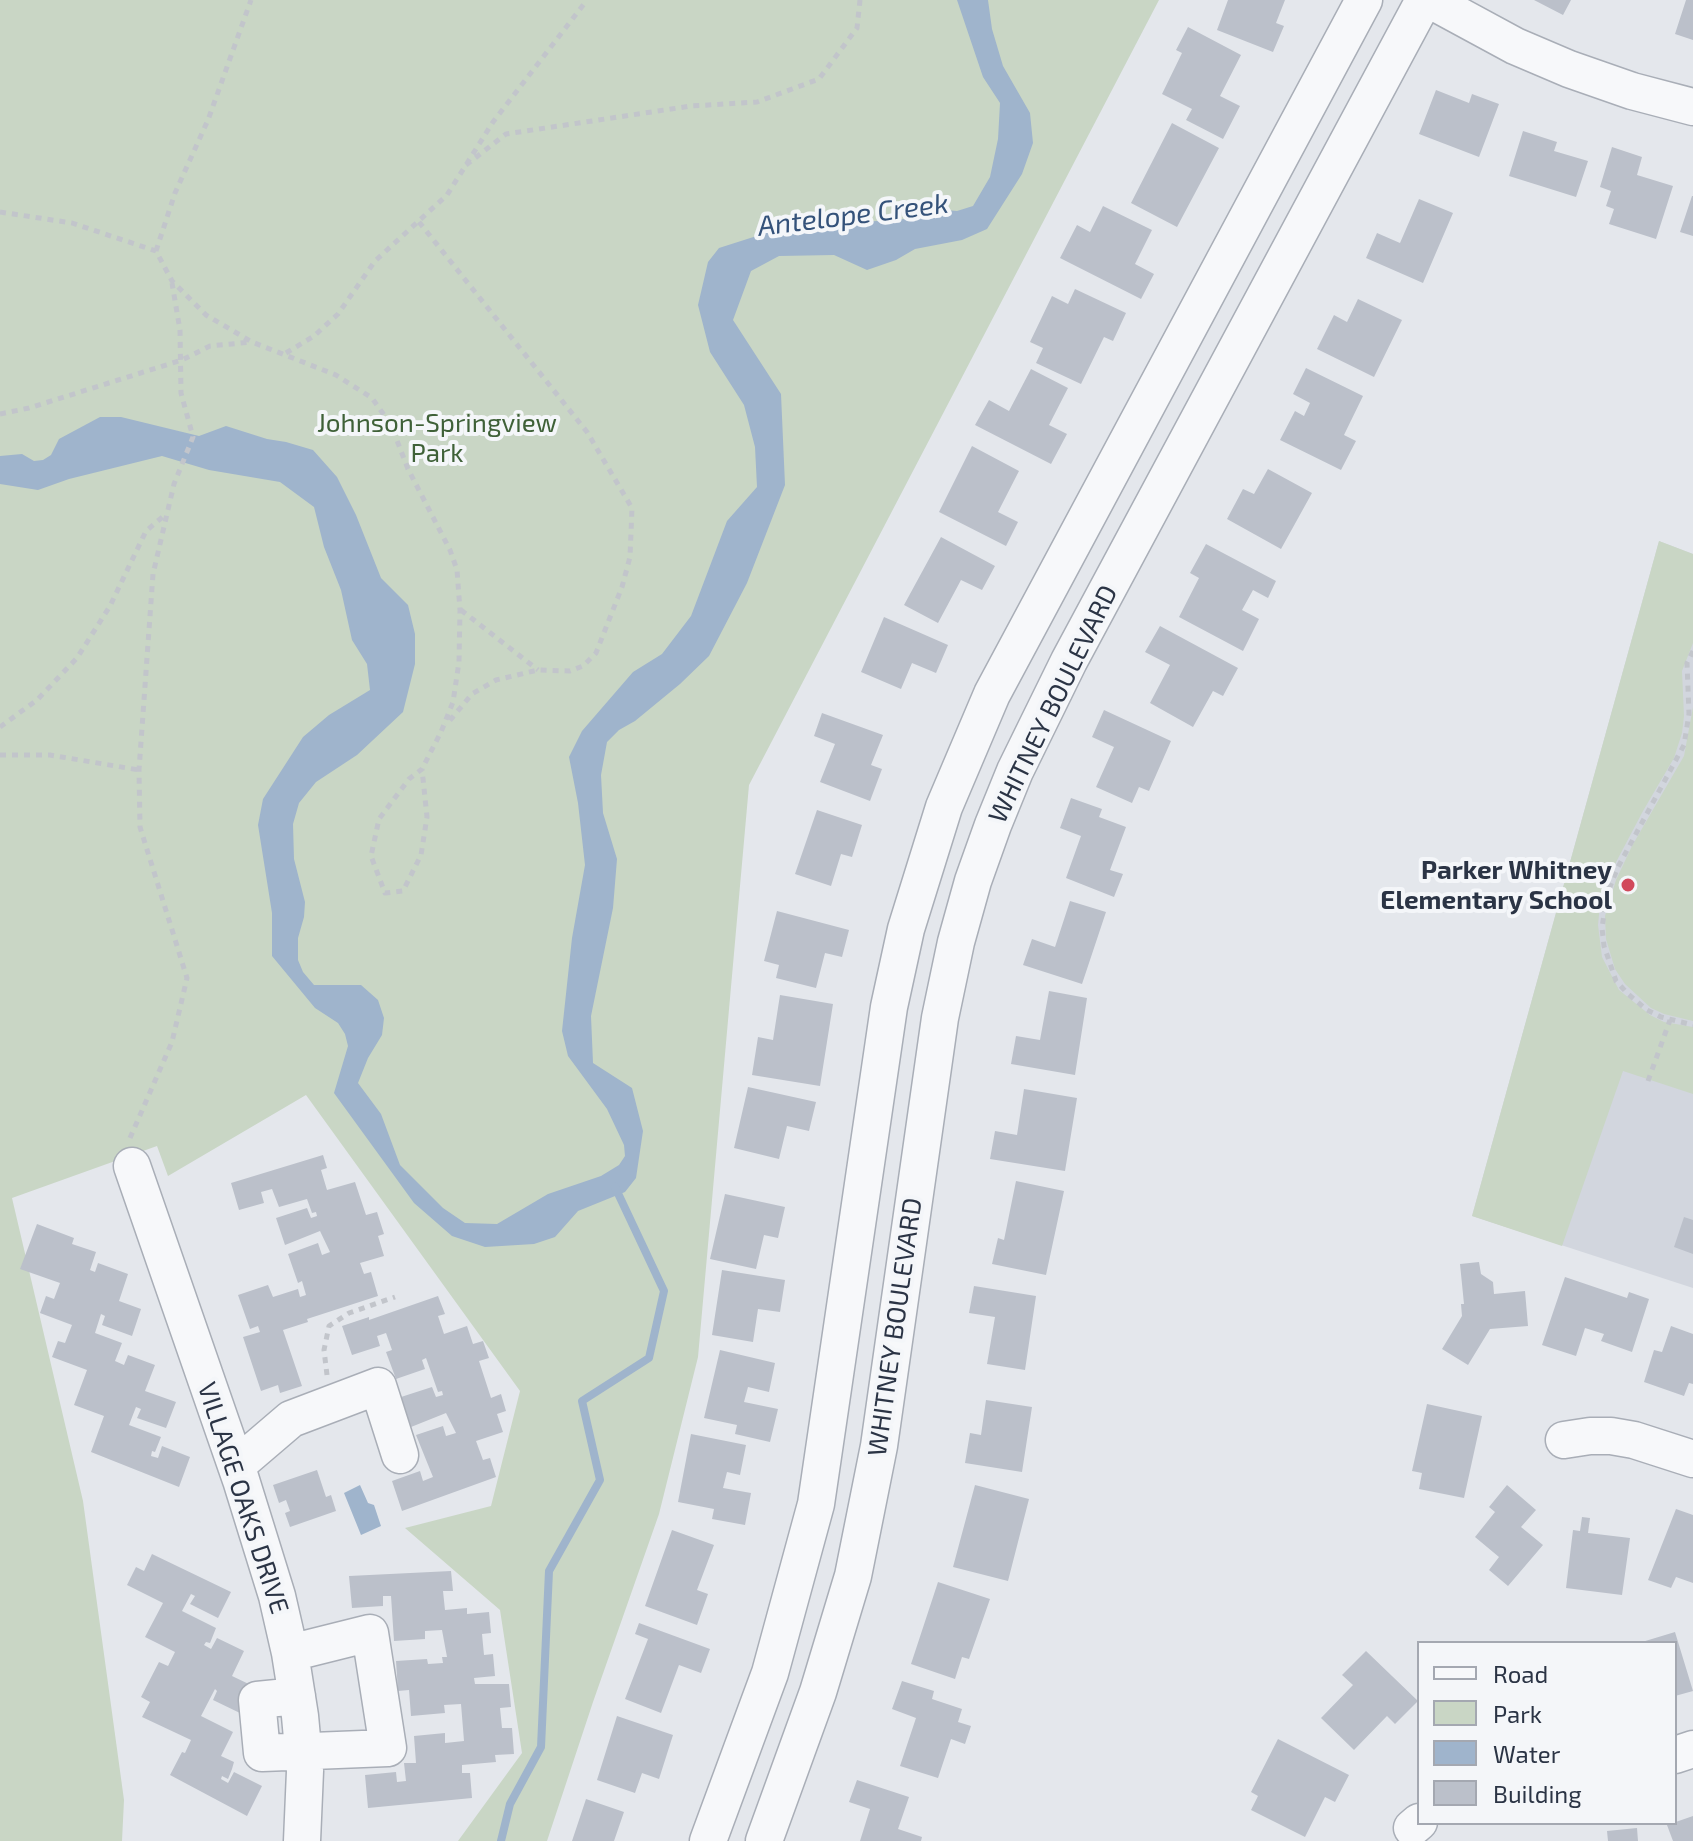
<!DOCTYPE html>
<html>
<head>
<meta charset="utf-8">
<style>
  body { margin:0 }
  #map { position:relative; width:1693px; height:1841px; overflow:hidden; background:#e4e7ec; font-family:"Exo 2",sans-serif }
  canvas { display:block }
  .legend { position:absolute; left:1417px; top:1641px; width:260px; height:184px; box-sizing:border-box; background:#f4f6f9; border:2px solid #a4a8b1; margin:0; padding:10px 14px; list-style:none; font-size:24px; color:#2b3445 }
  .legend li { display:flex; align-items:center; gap:16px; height:40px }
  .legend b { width:40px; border:2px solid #a4a8b1 }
</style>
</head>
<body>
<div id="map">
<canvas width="1693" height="1841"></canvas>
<ul class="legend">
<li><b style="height:10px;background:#f7f8fa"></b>Road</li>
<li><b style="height:22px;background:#c9d6c5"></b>Park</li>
<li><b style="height:22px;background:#9fb4cc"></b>Water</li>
<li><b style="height:22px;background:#bbc0ca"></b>Building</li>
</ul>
</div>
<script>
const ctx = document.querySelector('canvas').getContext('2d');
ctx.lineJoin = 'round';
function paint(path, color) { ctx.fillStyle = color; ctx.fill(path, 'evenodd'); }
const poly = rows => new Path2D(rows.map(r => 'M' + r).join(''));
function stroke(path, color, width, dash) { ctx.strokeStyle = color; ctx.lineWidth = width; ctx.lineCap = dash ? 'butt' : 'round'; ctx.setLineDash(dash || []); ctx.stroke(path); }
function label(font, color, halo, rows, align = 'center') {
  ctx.font = font + ' "Exo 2",sans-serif'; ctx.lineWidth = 8; ctx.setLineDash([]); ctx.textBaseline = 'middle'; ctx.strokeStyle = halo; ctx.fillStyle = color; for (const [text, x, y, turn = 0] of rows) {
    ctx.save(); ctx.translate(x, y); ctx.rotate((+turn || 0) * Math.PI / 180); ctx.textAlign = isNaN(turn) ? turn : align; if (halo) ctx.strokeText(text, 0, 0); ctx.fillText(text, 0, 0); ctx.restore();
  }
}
paint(poly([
  [1659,541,1693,554,1693,1288,1472,1216]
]), '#d2d6de');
paint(poly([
  [0,0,1159,0,749,785,698,1357,659,1514,593,1702,547,1841,458,1841,522,1753,500,1610,405,1528,491,1506,520,1391,306,1095,168,1176,157,1146,12,1198,83,1501,124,1800,122,1841,0,1841],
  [1659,541,1693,554,1693,643,1682,671,1684,716,1682,733,1674,758,1643,811,1614,866,1600,904,1598,925,1602,957,1619,990,1650,1015,1664,1022,1693,1027,1693,1094,1623,1071,1562,1246,1472,1216],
  [1693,707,1693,1021,1664,1014,1651,1008,1625,984,1615,969,1606,939,1605,916,1616,880,1632,846,1684,756]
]), '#c9d6c5');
paint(poly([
  [957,0,988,0,992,29,1003,66,1030,113,1033,143,1022,174,987,229,962,240,915,249,896,260,867,270,834,255,779,256,751,271,733,320,781,394,785,485,747,583,709,656,680,684,635,721,619,730,607,742,601,775,603,813,617,859,613,908,591,1016,593,1063,632,1088,643,1131,636,1178,625,1192,578,1211,555,1237,534,1244,485,1247,452,1236,414,1203,334,1093,348,1046,345,1034,338,1023,315,1008,272,956,272,913,258,825,263,799,303,737,329,715,370,690,367,664,352,640,341,590,324,547,314,507,280,482,209,470,162,456,69,479,38,490,0,484,0,456,22,454,34,461,43,460,51,455,59,439,100,417,121,417,199,436,226,426,267,439,286,442,313,450,337,477,356,515,381,578,408,605,415,634,415,664,403,712,357,755,316,782,299,803,293,824,294,859,305,902,304,917,298,938,298,960,303,972,314,985,361,985,378,1000,384,1018,382,1035,368,1058,358,1083,381,1114,400,1165,443,1208,465,1223,497,1224,548,1194,601,1176,619,1165,625,1156,624,1145,607,1109,568,1056,562,1031,572,938,585,865,578,803,569,757,582,731,633,672,662,654,691,616,727,521,757,487,755,447,744,405,710,352,698,305,708,262,719,248,766,233,807,226,905,219,946,210,957,211,973,206,990,177,998,139,1000,103,983,77],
  [360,1485,368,1503,374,1505,381,1526,361,1535,344,1493]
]), '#9fb4cc');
stroke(poly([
  [501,1841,510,1804,541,1747,549,1571,600,1480,582,1401,649,1358,664,1291,615,1187]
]), '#9fb4cc', 8);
paint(poly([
  [1228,0,1285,0,1276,23,1284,26,1273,52,1217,30],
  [1534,0,1571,0,1563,15],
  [1686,0,1693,0,1693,40,1675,34],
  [1188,27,1241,55,1220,96,1240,106,1223,139,1186,120,1192,109,1162,94,1182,53,1176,50],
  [1436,90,1469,103,1472,94,1499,104,1479,157,1419,134],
  [1172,123,1219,148,1177,227,1131,203],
  [1523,131,1557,142,1554,151,1588,161,1576,197,1509,176],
  [1612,147,1642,157,1637,175,1673,186,1656,239,1609,224,1614,209,1606,206,1611,191,1600,187],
  [1692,196,1693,196,1693,236,1680,232],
  [1419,199,1453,213,1423,283,1366,258,1377,233,1400,243],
  [1103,206,1152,230,1135,264,1154,274,1141,299,1060,258,1077,225,1090,232],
  [1075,289,1126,313,1113,341,1104,337,1081,384,1036,363,1043,348,1030,342,1052,296,1068,304],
  [1358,299,1402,320,1374,377,1317,349,1334,315,1347,322],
  [1306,368,1363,396,1344,435,1356,441,1341,470,1280,440,1295,411,1304,416,1310,403,1293,394],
  [1031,369,1068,388,1049,425,1067,434,1051,464,975,425,989,400,1009,411],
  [972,446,1019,471,998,512,1018,522,1006,546,939,512],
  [1268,469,1312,493,1281,549,1227,519,1243,489,1254,494],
  [941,537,995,566,982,590,961,580,938,623,904,605],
  [1206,544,1276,581,1268,598,1253,590,1242,610,1259,619,1243,651,1179,617,1199,578,1190,573],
  [884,617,948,645,936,673,912,663,901,689,861,672],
  [1160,626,1238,668,1223,696,1213,691,1193,727,1150,703,1170,665,1145,652],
  [1104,710,1171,741,1149,791,1139,787,1132,803,1096,787,1114,747,1092,737],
  [822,713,883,735,871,765,882,769,870,801,820,782,835,744,814,736],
  [1071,798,1102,809,1099,817,1126,827,1110,870,1123,874,1114,897,1066,878,1081,836,1060,828],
  [817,810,862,825,852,857,841,854,831,886,795,874],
  [1070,901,1106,912,1082,984,1023,965,1032,939,1055,947],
  [777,911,849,930,842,957,825,953,816,988,776,978,779,965,764,961],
  [1049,991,1087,998,1075,1075,1011,1064,1016,1036,1040,1040],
  [780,995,833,1004,820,1086,752,1075,758,1037,773,1040],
  [748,1087,816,1102,809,1131,787,1126,779,1159,734,1148],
  [1024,1089,1077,1098,1065,1171,990,1159,995,1131,1017,1135],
  [323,1155,327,1168,321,1170,327,1190,355,1182,366,1215,377,1212,384,1234,378,1236,384,1256,360,1263,364,1274,371,1272,378,1296,307,1319,308,1322,283,1330,302,1386,280,1393,278,1385,261,1391,243,1337,260,1332,258,1326,250,1329,238,1295,268,1285,273,1297,298,1289,300,1297,306,1295,302,1281,298,1283,288,1254,318,1243,322,1255,330,1252,320,1231,285,1245,276,1218,307,1208,311,1218,317,1216,316,1212,312,1213,307,1199,279,1207,272,1189,261,1192,264,1203,239,1210,231,1183],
  [1016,1181,1064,1191,1046,1275,992,1264,998,1238,1004,1240],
  [725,1194,785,1207,778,1238,764,1235,756,1269,710,1259],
  [1684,1217,1693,1220,1693,1254,1674,1247],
  [37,1224,74,1238,72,1244,96,1252,90,1270,95,1272,98,1263,128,1274,119,1301,141,1309,132,1336,102,1325,105,1316,101,1314,95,1333,122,1343,115,1361,124,1365,128,1355,155,1365,145,1391,176,1402,166,1428,137,1418,141,1409,136,1407,129,1425,161,1437,155,1452,152,1451,151,1456,158,1458,162,1446,190,1457,179,1487,91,1452,104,1416,74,1405,87,1370,52,1357,58,1341,65,1343,72,1325,40,1313,46,1296,54,1299,60,1283,20,1269],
  [1479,1262,1481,1274,1493,1282,1494,1294,1525,1291,1528,1326,1490,1329,1468,1365,1442,1349,1462,1316,1461,1304,1464,1304,1460,1264],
  [722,1270,785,1280,780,1312,758,1309,753,1342,712,1335],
  [1565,1277,1627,1298,1629,1292,1649,1299,1632,1352,1601,1341,1604,1334,1585,1328,1576,1356,1542,1345],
  [974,1286,1036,1296,1025,1370,987,1364,995,1317,969,1313],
  [438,1296,445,1314,438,1316,444,1334,467,1326,473,1344,483,1341,489,1358,479,1361,491,1398,501,1394,506,1411,497,1414,503,1432,476,1441,483,1460,490,1458,496,1477,402,1511,392,1481,420,1471,423,1481,433,1477,416,1435,443,1426,446,1436,456,1433,446,1413,411,1427,401,1397,432,1387,436,1397,443,1395,442,1391,438,1392,426,1358,422,1360,425,1369,396,1379,386,1352,392,1350,386,1333,377,1336,380,1346,352,1355,342,1326,369,1317,369,1320],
  [1671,1326,1693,1334,1693,1384,1689,1383,1684,1396,1644,1382,1654,1350,1662,1352],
  [720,1350,775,1363,769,1392,748,1387,744,1402,778,1409,770,1442,735,1434,737,1425,704,1418],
  [986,1400,1032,1407,1022,1472,965,1463,970,1433,981,1435],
  [1427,1404,1482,1416,1464,1498,1419,1489,1422,1473,1412,1471],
  [691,1434,746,1445,740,1475,727,1472,723,1488,751,1493,745,1525,712,1519,714,1509,678,1502],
  [317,1470,326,1497,331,1495,336,1511,290,1527,285,1513,290,1511,286,1500,279,1503,273,1485],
  [975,1485,1029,1499,1008,1581,953,1567],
  [1507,1485,1536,1510,1521,1527,1543,1545,1508,1586,1489,1570,1499,1557,1475,1537,1495,1512,1489,1507],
  [1676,1509,1693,1515,1693,1583,1676,1577,1671,1588,1648,1580],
  [1582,1517,1590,1518,1588,1533,1630,1538,1622,1595,1566,1588,1573,1530,1580,1531],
  [672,1530,714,1545,697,1590,708,1594,697,1625,645,1606],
  [152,1554,231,1592,218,1618,190,1604,195,1596,191,1594,182,1611,216,1628,210,1643,206,1642,204,1645,211,1649,217,1638,244,1651,232,1676,255,1687,242,1714,213,1700,217,1691,215,1689,201,1716,233,1732,221,1756,234,1762,232,1769,228,1779,222,1776,221,1779,228,1783,234,1772,262,1786,247,1816,170,1775,182,1752,185,1753,191,1740,142,1717,150,1702,141,1697,159,1662,168,1666,175,1652,145,1637,163,1603,127,1585,136,1567,144,1571],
  [451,1571,453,1591,443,1591,445,1610,467,1608,467,1614,489,1612,491,1633,482,1634,484,1655,493,1654,495,1676,474,1678,475,1684,509,1684,511,1707,500,1708,502,1728,512,1728,514,1754,495,1755,496,1762,462,1765,462,1773,470,1773,472,1798,368,1808,365,1775,396,1772,397,1782,406,1781,404,1763,416,1763,414,1736,445,1733,445,1743,464,1741,461,1704,444,1705,445,1713,411,1716,409,1690,398,1691,396,1661,427,1659,428,1664,443,1663,442,1657,447,1657,442,1630,425,1631,425,1639,394,1641,391,1596,383,1596,383,1606,352,1608,349,1576],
  [938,1582,990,1599,969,1659,962,1657,955,1679,911,1664],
  [639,1623,710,1649,701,1673,679,1665,661,1713,625,1699,648,1639,635,1634],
  [1675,1632,1693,1691,1675,1696,1675,1643,1642,1642],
  [1366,1651,1418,1701,1395,1724,1387,1716,1354,1750,1321,1718,1353,1685,1342,1675],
  [902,1681,934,1691,932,1699,962,1709,958,1722,971,1726,965,1744,951,1739,938,1778,900,1766,916,1718,892,1709],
  [617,1716,673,1735,659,1779,642,1773,635,1793,597,1780],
  [1278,1739,1349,1775,1335,1802,1325,1797,1305,1837,1251,1810,1258,1796,1251,1792],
  [857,1780,909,1797,898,1829,922,1837,921,1841,860,1841,870,1809,849,1802],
  [586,1799,624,1812,614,1841,572,1841],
  [1693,1816,1693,1841,1673,1841,1667,1825],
  [1637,1828,1638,1841,1608,1841,1607,1831]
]), '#bbc0ca');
const minor = poly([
  [1430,0,1515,46,1569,69,1632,91,1693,107],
  [132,1166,241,1480,277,1596,290,1653,300,1716,305,1771,302,1841],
  [1564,1440,1590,1436,1611,1436,1634,1440,1693,1459],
  [236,1466,291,1419,378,1386,400,1455],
  [290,1653,370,1633,388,1748,262,1753,257,1700,297,1696],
  [1675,1755,1693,1749],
  [1412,1828,1419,1822],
  [708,1841,770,1673,816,1504,889,1007,906,929,944,807,992,694,1364,0],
  [764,1841,818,1692,853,1576,879,1446,940,1018,956,942,973,881,993,825,1015,771,1069,661,1424,0]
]);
stroke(minor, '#a9aeb7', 39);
stroke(poly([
  [466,165,506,134,691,106,757,102,819,79,857,28,860,0],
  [0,212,72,223,156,251,172,281,206,315,252,342,336,375,372,398,391,425,408,469,450,550,457,570,460,610,459,662,453,702,441,732,422,769,409,779,379,819,371,856,385,893,403,891,421,855,427,817,422,769],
  [419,222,587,432,632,508,630,557,622,587,596,653,583,666,570,671,538,670,496,680,472,694,446,725],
  [156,251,175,193,208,120,251,0],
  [286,353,314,336,338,314,375,261,447,195,493,122,587,0],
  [0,414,29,408,182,360,210,346,252,342],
  [461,610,538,670],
  [1693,651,1687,663,1689,714,1684,745,1618,867,1607,894,1602,928,1604,946,1616,981,1628,994,1647,1010,1661,1017,1693,1025],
  [0,727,37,700,77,658,110,606,146,531,166,514],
  [0,755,50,755,139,770],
  [1648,1081,1670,1020],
  [130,1138,172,1042,187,978,140,827,139,770,153,574,174,484,193,437,181,393,180,330,172,283],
  [327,1375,324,1350,329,1326,349,1313,395,1297]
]), '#c2c5cb', 5, [6, 6]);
stroke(minor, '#f7f8fa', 36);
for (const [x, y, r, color] of [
  [1628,885,8,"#d1495b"]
]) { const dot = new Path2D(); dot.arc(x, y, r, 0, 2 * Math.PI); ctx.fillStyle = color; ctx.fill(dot); stroke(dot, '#f4f6f9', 3); }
label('26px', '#3f6138', '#f4f6f9', [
  ["Johnson-Springview",437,423],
  ["Park",437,453]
]);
label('26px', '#2b3445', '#f4f6f9', [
  ["WHITNEY BOULEVARD",1053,704,-64],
  ["WHITNEY BOULEVARD",895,1327,-82],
  ["VILLAGE OAKS DRIVE",243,1498,72]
]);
label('bold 26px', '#2b3445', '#f4f6f9', [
  ["Parker Whitney",1612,870],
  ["Elementary School",1612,900]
], 'right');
label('italic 28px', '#34527a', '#f4f6f9', [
  ["Antelope Creek",853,215,-7]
]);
</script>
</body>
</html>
